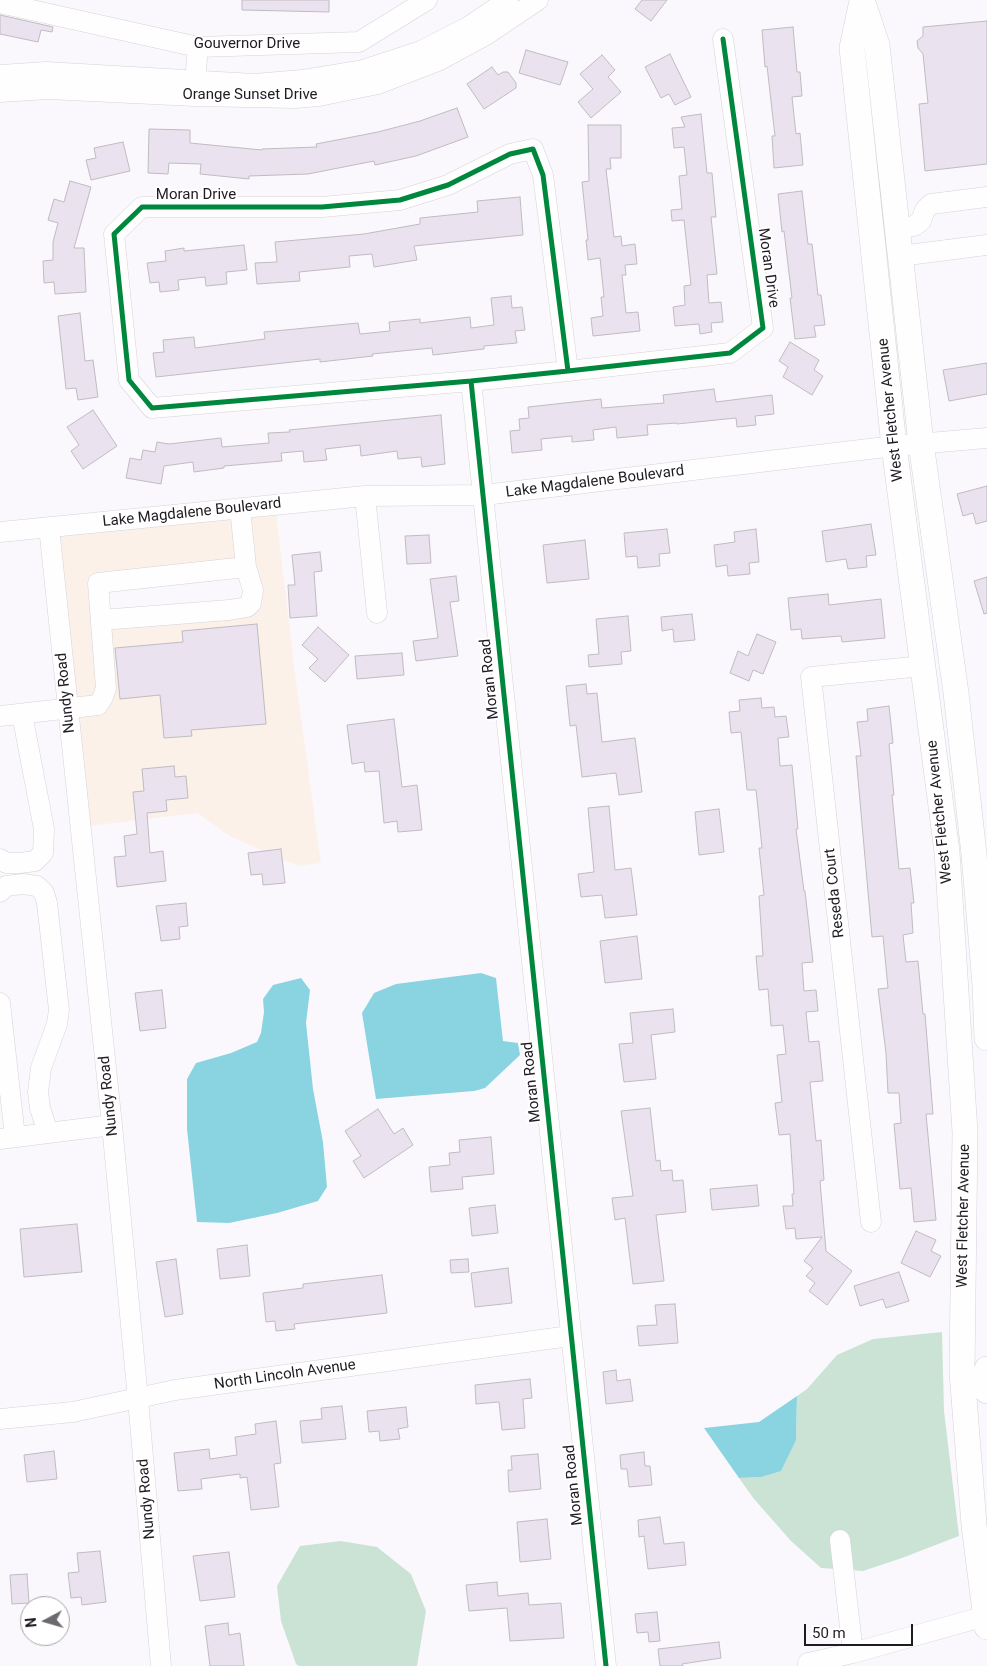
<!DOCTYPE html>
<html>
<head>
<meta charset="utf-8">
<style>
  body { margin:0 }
  #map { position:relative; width:987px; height:1666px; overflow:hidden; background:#fbf8fd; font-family:Roboto,sans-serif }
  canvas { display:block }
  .north { position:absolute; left:20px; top:1596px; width:50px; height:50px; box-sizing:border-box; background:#fff; border:1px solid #a6a4a7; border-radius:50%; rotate:264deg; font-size:14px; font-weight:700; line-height:20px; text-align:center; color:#201b22 }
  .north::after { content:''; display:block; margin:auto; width:18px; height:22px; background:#6d686f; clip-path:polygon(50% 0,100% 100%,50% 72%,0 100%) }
  .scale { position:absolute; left:804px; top:1624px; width:109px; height:22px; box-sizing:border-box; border:2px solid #201b22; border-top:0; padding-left:6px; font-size:15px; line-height:18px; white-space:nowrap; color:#201b22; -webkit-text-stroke:4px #fff; paint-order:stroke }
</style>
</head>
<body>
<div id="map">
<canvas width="987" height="1666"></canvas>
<div class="north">N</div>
<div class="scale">50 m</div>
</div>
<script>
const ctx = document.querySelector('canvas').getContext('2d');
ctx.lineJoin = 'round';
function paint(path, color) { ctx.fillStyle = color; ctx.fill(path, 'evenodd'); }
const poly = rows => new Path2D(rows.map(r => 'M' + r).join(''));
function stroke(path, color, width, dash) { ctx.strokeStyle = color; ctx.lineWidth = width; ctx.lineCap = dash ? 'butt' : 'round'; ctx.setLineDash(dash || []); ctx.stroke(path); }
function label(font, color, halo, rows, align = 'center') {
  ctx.font = font + ' Roboto,sans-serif'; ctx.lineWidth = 4; ctx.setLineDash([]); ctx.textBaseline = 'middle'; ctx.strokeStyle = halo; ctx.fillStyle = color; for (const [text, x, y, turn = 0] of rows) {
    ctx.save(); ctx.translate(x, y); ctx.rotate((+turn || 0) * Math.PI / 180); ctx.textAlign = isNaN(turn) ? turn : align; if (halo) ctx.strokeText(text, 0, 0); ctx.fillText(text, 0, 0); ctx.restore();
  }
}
paint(poly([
  [276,512,296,681,321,863,300,866,278,858,230,836,197,813,89,826,77,715,99,712,110,627,248,614,254,565,249,515],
  [232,517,237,560,89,576,98,687,95,695,75,701,58,536]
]), '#fcf1e9');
paint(poly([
  [942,1332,944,1411,959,1536,902,1558,863,1571,821,1568,791,1541,754,1499,739,1478,761,1477,796,1440,797,1396,807,1389,837,1355,873,1339],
  [341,1541,377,1547,411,1574,426,1611,417,1666,299,1666,296,1664,281,1621,277,1586,300,1546]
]), '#cbe3d5');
paint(poly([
  [481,973,496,978,503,1041,518,1043,520,1055,485,1088,474,1091,376,1099,362,1013,374,993,396,984],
  [301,978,310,990,306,1023,313,1089,323,1142,327,1187,318,1201,277,1213,229,1223,197,1222,187,1129,187,1079,196,1063,231,1053,257,1042,261,1033,264,1012,263,999,273,985],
  [797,1396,796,1440,781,1471,761,1477,739,1478,704,1428,759,1422]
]), '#8ad4e2');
const building = poly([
  [242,0,329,0,329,12,242,10,242,0],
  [642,0,667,0,651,21,635,9,642,0],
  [0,15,53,27,52,32,41,30,38,42,0,34,0,15],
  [987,21,987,164,925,171,919,104,928,103,923,54,918,48,917,41,923,36,923,27,987,21],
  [793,27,797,72,800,72,802,96,792,97,796,134,800,133,803,165,774,168,772,136,775,136,767,66,765,67,762,30,793,27],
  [526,50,568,62,560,85,519,73,526,50],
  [670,54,691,97,675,105,669,94,661,98,645,67,670,54],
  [602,55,615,70,608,77,621,92,591,118,578,102,593,89,580,74,602,55],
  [492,67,498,75,503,72,508,72,516,83,516,88,484,109,467,84,492,67],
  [457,108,468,137,416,156,375,165,374,161,308,174,249,176,249,179,200,174,201,164,169,163,168,174,148,173,149,129,190,130,190,143,262,150,262,149,317,147,316,144,378,132,420,121,457,108],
  [701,114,707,173,712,173,716,217,711,217,717,274,707,275,709,303,721,302,723,322,711,323,712,332,700,334,699,324,675,326,673,307,685,305,684,286,691,285,684,220,672,221,671,210,682,209,679,176,687,175,684,147,674,148,672,128,685,127,681,117,701,114],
  [588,125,621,125,621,158,610,158,611,169,606,169,614,237,621,236,622,246,635,244,637,264,625,265,626,275,622,275,626,313,638,312,640,331,593,336,591,318,603,316,601,297,604,297,600,258,588,260,586,240,588,240,582,182,589,181,588,125],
  [123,142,130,171,91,180,86,160,96,158,94,148,123,142],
  [70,181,91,187,74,248,84,248,86,292,55,294,54,282,44,283,43,261,53,260,53,242,58,223,48,220,54,199,64,202,70,181],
  [802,191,808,244,812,244,818,295,821,295,825,325,814,326,816,337,795,339,790,298,792,298,784,231,782,232,778,194,802,191],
  [520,197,523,235,414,246,417,260,374,267,372,254,349,256,350,267,299,272,300,281,257,284,255,263,277,262,275,242,364,234,420,224,420,218,478,212,477,201,520,197],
  [244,245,247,270,226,272,227,284,206,286,205,277,178,280,179,290,160,292,159,282,150,283,147,263,166,261,165,251,184,248,184,251,244,245],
  [511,296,512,308,522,307,525,330,515,331,517,343,484,346,484,349,433,355,432,348,372,354,373,356,320,362,320,359,156,377,153,353,164,352,163,340,194,337,195,348,265,339,264,332,358,323,360,334,390,331,389,322,420,319,420,323,470,317,471,328,494,325,491,298,511,296],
  [80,313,85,361,93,360,98,397,78,400,76,388,66,389,58,316,80,313],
  [790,342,819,360,814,370,823,376,812,395,783,377,788,367,779,361,790,342],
  [987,363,987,394,949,401,943,370,987,363],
  [714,389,716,402,772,395,774,414,755,416,756,425,737,427,736,418,677,424,677,423,647,425,648,435,617,438,616,427,593,430,594,440,572,442,572,436,541,439,542,450,512,453,510,431,520,430,519,419,529,418,528,407,601,399,602,408,664,403,663,395,714,389],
  [93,410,117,446,83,469,71,451,79,445,67,427,93,410],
  [441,415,445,464,422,467,421,457,398,459,397,451,361,456,360,445,325,449,327,460,304,462,303,451,281,453,282,461,224,466,224,468,194,472,193,462,164,466,161,484,126,478,130,458,141,460,143,450,155,452,157,442,169,444,221,438,222,447,269,443,268,433,290,432,289,430,441,415],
  [987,486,987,521,976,524,973,513,963,516,957,494,987,486],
  [871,524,876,555,866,556,867,567,848,569,846,559,826,562,822,531,871,524],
  [667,529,670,553,659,554,660,566,638,568,637,556,626,557,624,533,667,529],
  [756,529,759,562,749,563,750,574,728,576,727,565,716,567,714,545,735,542,734,532,756,529],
  [429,535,431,563,407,564,405,536,429,535],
  [585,540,589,579,547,583,543,545,585,540],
  [320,552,322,571,314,572,317,616,290,618,288,585,295,585,292,555,320,552],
  [456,576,459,601,450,602,458,656,416,661,413,641,438,638,430,579,456,576],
  [987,577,987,613,984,614,974,581,987,577],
  [828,594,829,605,881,599,885,638,842,642,841,636,802,639,801,629,791,630,788,598,828,594],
  [692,614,695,640,674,642,673,629,662,631,661,617,692,614],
  [628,616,631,651,621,652,622,664,589,667,588,655,599,654,596,619,628,616],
  [257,624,266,724,191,730,192,736,164,738,160,695,120,699,115,648,183,642,182,631,257,624],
  [318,627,349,655,325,682,309,668,318,659,302,645,318,627],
  [757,634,776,642,763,674,753,670,749,681,730,673,738,651,748,656,757,634],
  [402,653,404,675,357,679,355,656,402,653],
  [586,684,587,694,597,693,602,742,635,738,642,792,619,795,616,773,582,777,576,725,570,726,566,686,586,684],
  [761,698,762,708,774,707,775,717,786,716,789,737,778,738,780,766,792,765,798,829,796,829,804,891,805,891,813,962,802,963,804,991,816,990,818,1011,806,1012,809,1042,819,1041,823,1081,810,1082,816,1141,821,1140,824,1180,820,1181,826,1251,852,1271,827,1305,809,1291,815,1283,806,1276,813,1268,804,1261,822,1237,796,1239,795,1228,786,1229,783,1206,793,1206,792,1194,794,1194,790,1134,779,1135,775,1103,782,1102,777,1055,786,1054,783,1025,771,1026,768,989,759,990,756,956,763,956,759,896,764,895,759,848,762,848,756,790,747,790,741,732,731,733,729,712,740,711,739,700,761,698],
  [889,706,893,743,889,744,894,795,892,795,899,869,910,868,914,903,911,903,913,933,903,935,906,962,918,961,923,1014,925,1014,933,1114,926,1114,936,1220,914,1222,911,1188,900,1189,894,1124,901,1123,899,1093,888,1093,886,1053,878,989,888,988,883,936,872,937,856,756,861,756,857,722,868,721,867,709,889,706],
  [394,719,402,787,417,785,422,830,398,832,397,821,384,823,379,771,365,772,364,762,352,764,347,725,394,719],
  [174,766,175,777,186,776,188,798,166,800,167,811,147,813,150,853,163,851,166,881,117,887,114,857,126,856,124,836,137,834,133,792,144,791,142,769,174,766],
  [609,806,615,870,631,868,637,915,605,918,602,895,581,897,578,874,594,872,588,808,609,806],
  [719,809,724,852,699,855,695,812,719,809],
  [281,849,285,883,263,885,262,874,251,875,248,853,281,849],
  [186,903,188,926,179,927,180,939,161,941,156,906,186,903],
  [637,936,642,979,605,983,600,941,637,936],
  [162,990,166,1028,140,1031,135,993,162,990],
  [673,1009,675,1032,651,1035,656,1079,624,1082,619,1044,633,1043,630,1013,673,1009],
  [650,1108,656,1161,660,1160,661,1171,672,1170,673,1181,683,1180,686,1212,656,1215,664,1281,633,1284,625,1218,615,1220,612,1198,633,1196,621,1111,650,1108],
  [378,1109,394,1134,403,1128,413,1145,364,1178,353,1161,361,1156,345,1131,378,1109],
  [491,1137,494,1174,462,1177,463,1189,431,1192,429,1167,450,1165,449,1153,460,1152,459,1140,491,1137],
  [757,1185,759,1206,712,1210,710,1189,757,1185],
  [495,1205,498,1233,472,1236,469,1208,495,1205],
  [77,1224,82,1272,24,1277,20,1229,77,1224],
  [916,1231,936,1240,931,1251,941,1256,930,1277,901,1263,916,1231],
  [247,1245,250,1276,220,1279,217,1249,247,1245],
  [176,1259,183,1314,165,1317,156,1262,176,1259],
  [468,1259,469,1272,451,1273,450,1260,468,1259],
  [508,1268,512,1303,475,1307,471,1273,508,1268],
  [899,1272,909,1301,886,1308,883,1299,860,1306,854,1286,899,1272],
  [382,1275,387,1313,294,1324,295,1329,276,1331,275,1321,266,1322,263,1293,303,1288,303,1284,382,1275],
  [675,1304,678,1343,639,1346,637,1326,657,1325,655,1305,675,1304],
  [616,1370,617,1381,630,1379,633,1401,606,1404,603,1372,616,1370],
  [530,1379,532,1398,523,1399,525,1428,502,1430,499,1402,476,1404,475,1385,530,1379],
  [342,1406,346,1439,302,1443,300,1421,322,1419,321,1408,342,1406],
  [406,1407,408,1427,398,1429,400,1439,380,1441,379,1431,369,1432,367,1411,406,1407],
  [276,1421,281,1463,274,1464,279,1507,251,1510,247,1477,240,1478,240,1474,201,1479,202,1489,178,1491,174,1453,209,1449,210,1459,237,1455,235,1437,256,1434,255,1424,276,1421],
  [54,1451,57,1479,27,1482,24,1455,54,1451],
  [644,1452,645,1466,650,1466,652,1485,629,1487,627,1469,621,1469,620,1455,644,1452],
  [538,1454,541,1489,509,1492,508,1470,512,1470,511,1456,538,1454],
  [660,1517,664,1544,684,1542,686,1565,648,1569,644,1536,639,1537,638,1520,660,1517],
  [547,1519,551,1559,520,1562,517,1522,547,1519],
  [100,1551,106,1602,82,1605,81,1597,71,1598,68,1573,79,1572,77,1553,100,1551],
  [229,1552,235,1597,200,1601,193,1556,229,1552],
  [27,1574,29,1603,12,1604,10,1575,27,1574],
  [497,1582,498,1596,528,1593,529,1605,561,1603,564,1638,510,1641,507,1608,469,1611,466,1585,497,1582],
  [657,1612,660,1641,649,1642,648,1632,637,1633,635,1614,657,1612],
  [228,1623,229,1635,240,1633,244,1666,210,1666,205,1626,228,1623],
  [719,1642,721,1658,682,1664,683,1666,660,1666,658,1649,719,1642]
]);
paint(building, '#eae2ef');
stroke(building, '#bfbcc1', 1);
const minor = poly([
  [0,3,198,47,359,42,427,0],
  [0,75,46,72,254,84,302,80,363,70,421,51,468,27,508,0],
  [0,92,48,89,194,96,295,98,319,96,378,84,438,61,486,35,538,0],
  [194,94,198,47],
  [897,229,914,226,921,221,925,210,931,204,987,197],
  [900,256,987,245],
  [568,371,543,175,533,149,510,154,448,185,400,200,322,207,142,207,114,234,129,380,152,408,471,381,568,371,730,353,763,328,723,39],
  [471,381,606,1666],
  [365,496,377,613],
  [49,527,112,1125,138,1399,161,1666],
  [0,532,365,496,484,495,894,446,987,438],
  [101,620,229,610,247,607,251,603,253,590,246,567,240,508],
  [0,716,98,705,103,697,106,688,98,583,246,567],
  [0,859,6,863,20,863,35,861,43,853,44,829,22,714],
  [0,892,6,886,23,884,37,886,44,893,47,903,59,1010,57,1024,41,1068,38,1092,40,1108,48,1133],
  [0,1003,15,1137],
  [0,1139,112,1125],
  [871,1222,811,677,923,666],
  [0,1419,73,1412,175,1390,570,1336],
  [840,1540,853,1653],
  [808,1666,808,1663,853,1653,986,1616]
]);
const major = poly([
  [862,0,877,45,921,443,956,693,974,854,985,985,987,1038],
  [862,1,852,48,894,446,947,852,965,1132,962,1372,974,1525,987,1627],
  [987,1369,987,1391]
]);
stroke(minor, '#d5d2d8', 21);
stroke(major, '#d5d2d8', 26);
stroke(minor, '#fefeff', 20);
stroke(major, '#fefeff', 25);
stroke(poly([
  [568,371,543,175,533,149,510,154,448,185,400,200,322,207,142,207,114,234,129,380,152,408,471,381,568,371,730,353,763,328,723,39],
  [471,381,606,1666]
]), '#00873e', 5);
label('15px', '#201b22', '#fff', [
  ["Gouvernor Drive",247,44],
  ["Orange Sunset Drive",250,95],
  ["Moran Drive",196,195],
  ["Moran Drive",768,268,82],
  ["West Fletcher Avenue",891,410,-96],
  ["Lake Magdalene Boulevard",595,482,-7],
  ["Lake Magdalene Boulevard",192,513,-6],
  ["Moran Road",490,679,-96],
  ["Nundy Road",66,693,-96],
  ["West Fletcher Avenue",940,812,-96],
  ["Reseda Court",835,893,-96],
  ["Moran Road",532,1082,-96],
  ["Nundy Road",109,1096,-96],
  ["West Fletcher Avenue",964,1216,-89],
  ["North Lincoln Avenue",285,1375,-8],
  ["Moran Road",574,1485,-96],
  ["Nundy Road",147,1499,-95]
]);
</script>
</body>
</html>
